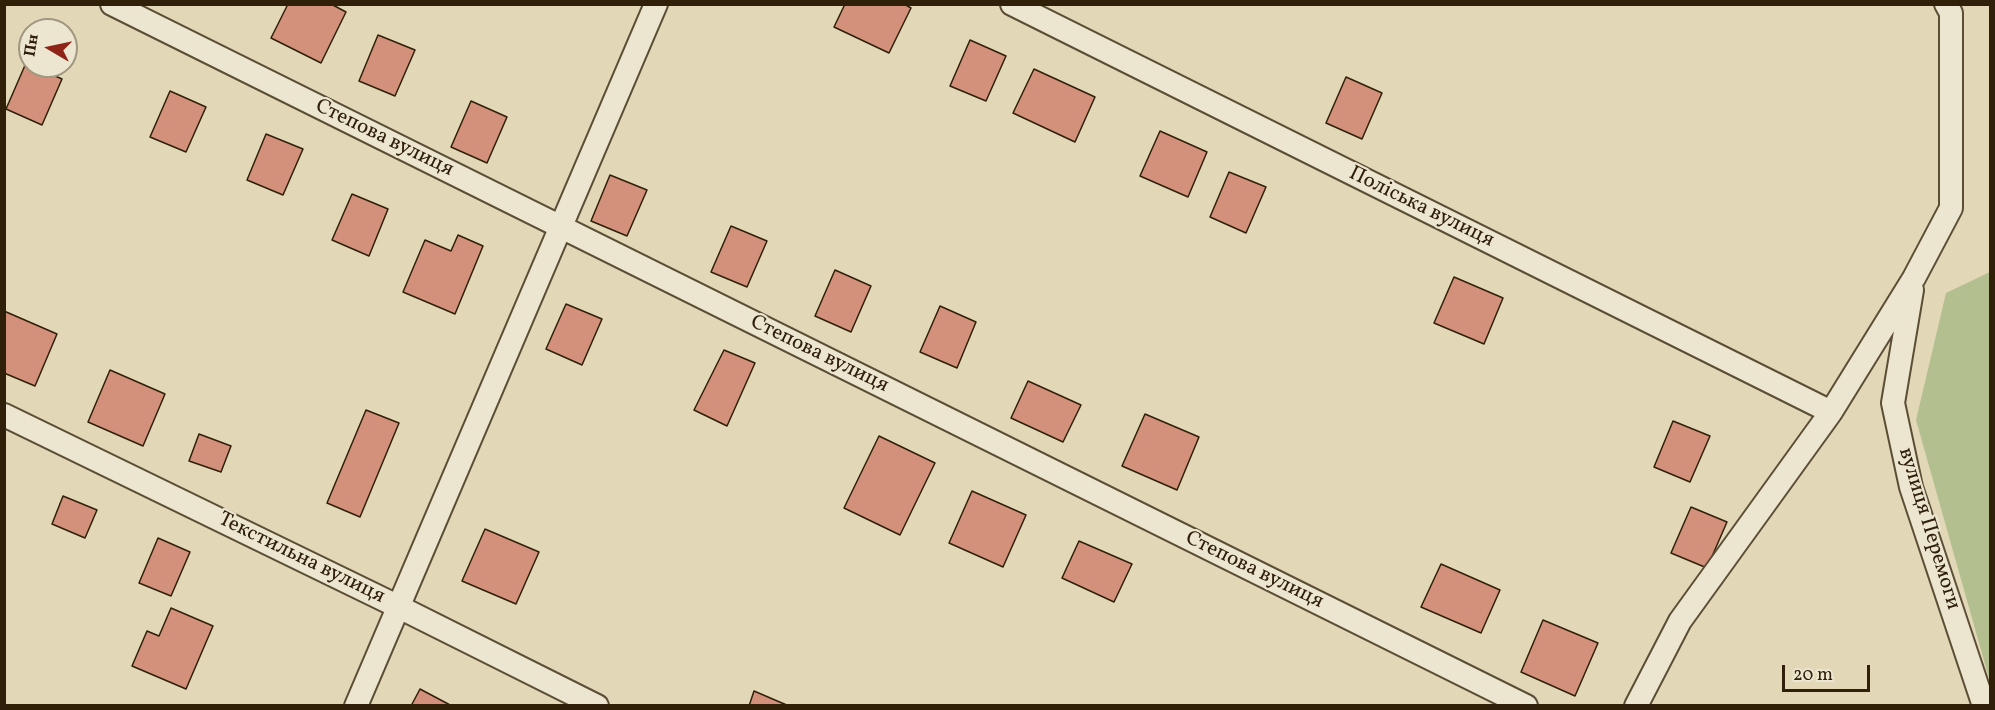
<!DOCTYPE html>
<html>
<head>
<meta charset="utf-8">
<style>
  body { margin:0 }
  #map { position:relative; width:1995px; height:710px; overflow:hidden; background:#e2d8b8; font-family:Vollkorn,serif }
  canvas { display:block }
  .frame { position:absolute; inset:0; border:6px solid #302009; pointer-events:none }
  .north { position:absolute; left:18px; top:18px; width:60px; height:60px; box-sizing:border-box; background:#ece6d1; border:2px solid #a19781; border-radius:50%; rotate:279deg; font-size:16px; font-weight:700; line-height:24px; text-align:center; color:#302009 }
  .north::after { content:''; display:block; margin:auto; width:21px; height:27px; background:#8f2418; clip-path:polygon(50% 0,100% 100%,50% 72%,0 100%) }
  .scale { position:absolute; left:1782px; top:665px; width:88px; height:27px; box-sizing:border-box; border:3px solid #302009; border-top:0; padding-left:8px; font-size:18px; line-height:21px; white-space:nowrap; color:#302009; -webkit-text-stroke:4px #ece6d1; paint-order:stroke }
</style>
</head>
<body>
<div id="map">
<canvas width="1995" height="710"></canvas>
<div class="frame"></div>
<div class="north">Пн</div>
<div class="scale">20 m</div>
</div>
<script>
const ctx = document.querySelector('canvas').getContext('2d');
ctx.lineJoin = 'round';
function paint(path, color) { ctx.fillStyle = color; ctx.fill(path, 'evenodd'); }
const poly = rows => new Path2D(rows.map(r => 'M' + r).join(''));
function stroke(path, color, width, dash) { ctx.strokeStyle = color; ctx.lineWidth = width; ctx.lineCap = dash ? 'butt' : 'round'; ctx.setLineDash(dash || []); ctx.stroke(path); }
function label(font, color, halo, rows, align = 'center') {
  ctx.font = font + ' Vollkorn,serif'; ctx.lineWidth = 4.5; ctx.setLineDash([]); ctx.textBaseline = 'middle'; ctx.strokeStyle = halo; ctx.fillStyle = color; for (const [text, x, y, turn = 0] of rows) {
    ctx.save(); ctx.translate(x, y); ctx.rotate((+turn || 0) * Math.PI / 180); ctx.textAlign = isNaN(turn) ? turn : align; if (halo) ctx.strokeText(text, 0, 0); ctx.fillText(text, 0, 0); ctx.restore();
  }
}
paint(poly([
  [1990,272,1990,682,1916,420,1946,293]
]), '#b3bf8f');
const building = poly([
  [288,4,331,4,346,12,321,63,271,38,288,4],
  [845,4,904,4,911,8,889,53,834,27,845,4],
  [378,35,415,50,395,96,359,81,378,35],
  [970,40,1006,56,986,101,950,86,970,40],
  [26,63,62,79,42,125,6,109,26,63],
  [1034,69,1095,97,1075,142,1013,113,1034,69],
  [1346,77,1382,93,1362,139,1326,123,1346,77],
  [170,91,206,107,186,152,150,137,170,91],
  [471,101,507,117,487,163,451,147,471,101],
  [1160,131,1207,152,1188,197,1140,176,1160,131],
  [266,134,303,149,283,195,247,180,266,134],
  [1229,172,1266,187,1246,233,1210,217,1229,172],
  [610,175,647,190,627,236,591,221,610,175],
  [352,194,388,209,369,256,332,240,352,194],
  [731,226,767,241,747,287,711,272,731,226],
  [458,235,483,246,455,314,403,292,425,240,451,251,458,235],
  [835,270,871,286,851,332,815,316,835,270],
  [1454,277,1503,298,1484,344,1434,323,1454,277],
  [566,304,602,319,582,365,546,349,566,304],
  [940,306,976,322,957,368,920,352,940,306],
  [4,311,57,334,35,386,4,373,4,311],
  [724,350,755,363,727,426,694,410,724,350],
  [110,370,165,394,143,446,88,422,110,370],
  [1028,381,1081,405,1063,442,1011,418,1028,381],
  [366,410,399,423,360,517,327,503,366,410],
  [1145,414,1199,437,1177,490,1122,466,1145,414],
  [1673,421,1710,436,1690,482,1654,467,1673,421],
  [199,434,231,446,221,472,189,461,199,434],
  [879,436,935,463,900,535,844,508,879,436],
  [972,491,1026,515,1003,567,949,543,972,491],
  [63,496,97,510,85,538,52,524,63,496],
  [1691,507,1727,522,1707,568,1671,553,1691,507],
  [485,529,539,552,516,604,462,581,485,529],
  [158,538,190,552,171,596,139,583,158,538],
  [1079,541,1132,564,1114,602,1062,578,1079,541],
  [1441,564,1500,590,1481,633,1421,607,1441,564],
  [171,608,213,626,186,689,132,666,147,631,159,636,171,608],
  [1543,620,1598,643,1575,696,1521,672,1543,620],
  [420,689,452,706,411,706,420,689],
  [754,691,789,706,749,706,754,691]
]);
paint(building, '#d3917c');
stroke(building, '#302009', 1.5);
const minor = poly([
  [112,4,1526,706],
  [1012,4,1831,412],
  [1912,290,1893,403,1911,487,1984,706],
  [4,415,399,607,597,706],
  [356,706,656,4],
  [1636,706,1680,621,1831,412,1914,278,1951,208,1951,13,1946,4]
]);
stroke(minor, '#5c4e35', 26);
stroke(minor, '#ece6d1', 22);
label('21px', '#302009', '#ece6d1', [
  ["Степова вулиця",384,139,26],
  ["Поліська вулиця",1421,208,26],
  ["Степова вулиця",819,355,26],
  ["вулиця Перемоги",1928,529,73],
  ["Текстильна вулиця",301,559,26],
  ["Степова вулиця",1254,571,26]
]);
</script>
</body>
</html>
